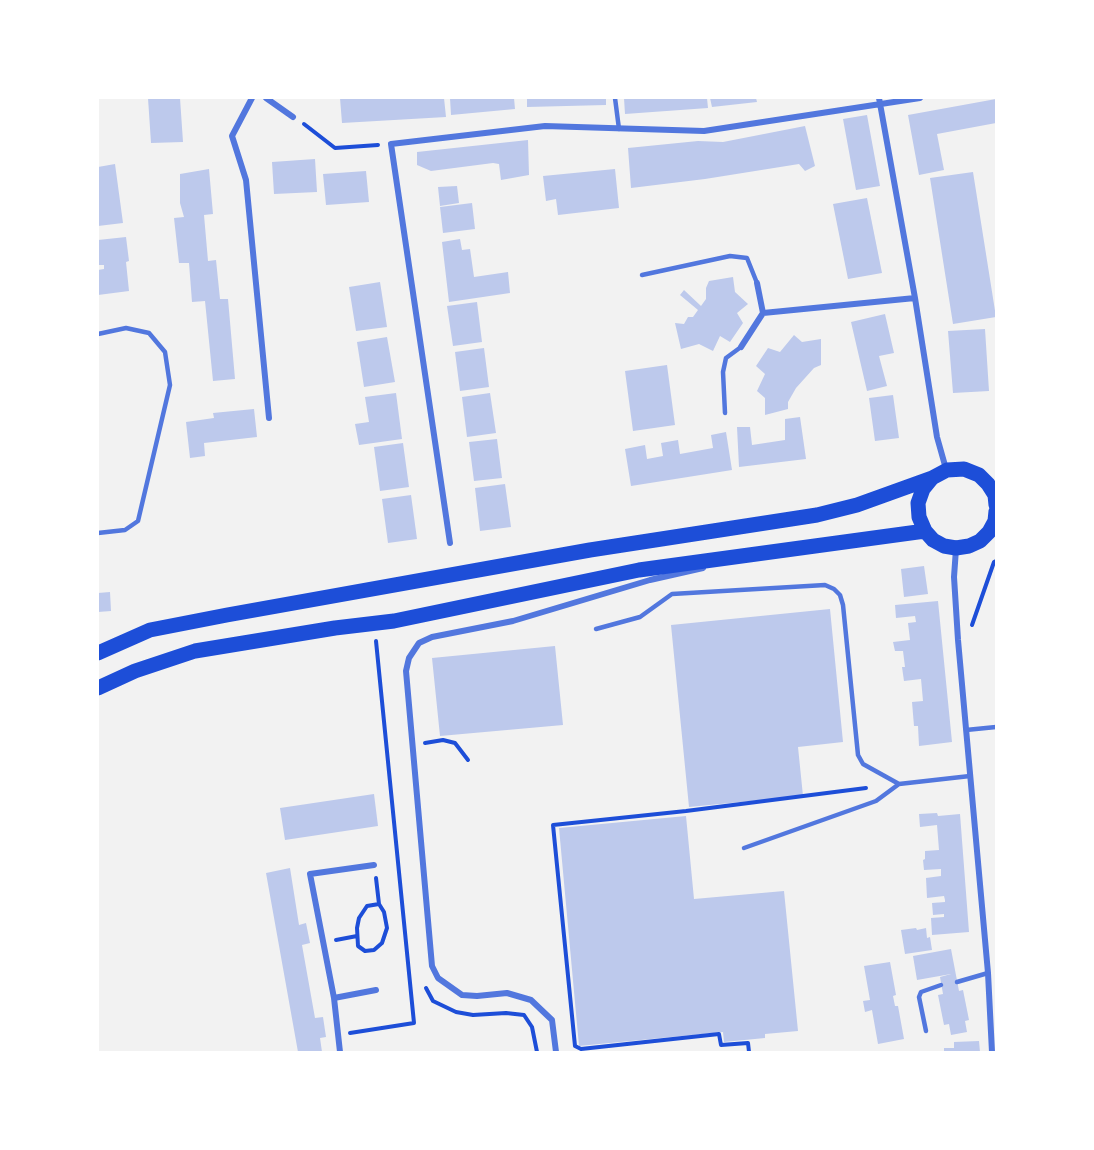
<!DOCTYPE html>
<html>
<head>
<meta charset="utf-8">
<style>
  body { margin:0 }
  #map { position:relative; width:1094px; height:1150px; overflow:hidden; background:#f2f2f2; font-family:"Open Sans",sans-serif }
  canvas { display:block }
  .frame { position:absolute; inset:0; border:99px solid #fff; pointer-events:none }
</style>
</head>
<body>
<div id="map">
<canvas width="1094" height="1150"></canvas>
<div class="frame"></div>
</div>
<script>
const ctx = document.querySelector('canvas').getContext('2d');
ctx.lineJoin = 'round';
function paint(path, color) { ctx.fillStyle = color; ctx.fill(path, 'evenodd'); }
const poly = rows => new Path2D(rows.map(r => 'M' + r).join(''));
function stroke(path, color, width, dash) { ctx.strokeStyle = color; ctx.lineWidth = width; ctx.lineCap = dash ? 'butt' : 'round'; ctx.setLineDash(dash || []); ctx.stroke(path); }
paint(poly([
  [148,98,180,98,183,142,151,143],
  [340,98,444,98,446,117,342,123],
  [450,98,514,98,515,109,451,115],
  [527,98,606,98,606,105,527,107],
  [624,98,707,98,708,108,625,114],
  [710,98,756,98,757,102,712,107],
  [996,99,996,123,937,134,944,170,919,175,908,115],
  [867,115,880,186,856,190,843,119],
  [805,126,815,166,805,171,799,164,705,179,631,188,628,148,698,141,723,142],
  [528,140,529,175,501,180,499,164,493,163,431,171,417,165,417,152],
  [315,159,317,192,274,194,272,162],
  [115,164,123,223,98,226,98,167],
  [209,169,213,214,204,215,208,261,216,260,220,299,228,299,235,379,213,381,205,301,192,302,189,263,179,263,174,218,184,217,180,203,180,174],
  [615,169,619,208,558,215,556,199,546,201,543,176],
  [366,171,369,202,326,205,323,174],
  [973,172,996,317,953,324,930,178],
  [457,186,459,203,440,206,438,187],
  [867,198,882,273,848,279,833,204],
  [472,203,475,229,443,233,440,207],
  [126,237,129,261,126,262,129,291,98,295,98,270,104,269,104,265,98,265,98,240],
  [460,239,462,250,470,249,474,277,508,272,510,293,449,302,442,242],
  [733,277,735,292,748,304,737,313,743,323,730,342,720,336,713,351,699,344,681,349,675,323,684,324,688,317,693,317,698,310,680,295,684,290,701,306,706,299,706,288,709,281],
  [380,282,387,327,356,331,349,287],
  [477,302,482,342,453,346,447,306],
  [885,314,894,353,879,356,887,386,867,391,851,322],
  [985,329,989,391,953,393,948,331],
  [794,335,802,342,821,339,821,365,814,368,796,388,788,402,788,409,765,415,765,398,757,391,765,374,756,366,768,348,780,352],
  [387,337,395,382,364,387,357,342],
  [484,348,489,387,460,391,455,352],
  [667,365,675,425,633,431,625,371],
  [396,393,402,439,359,445,355,424,369,422,365,397],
  [490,393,496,433,467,437,462,397],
  [893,395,899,438,875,441,869,398],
  [254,409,257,437,204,443,205,456,190,458,186,422,214,418,213,413],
  [800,417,806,459,739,467,737,427,750,427,752,445,785,440,785,419],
  [726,432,732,470,631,486,625,449,645,445,647,459,663,456,661,443,678,440,680,454,713,448,711,435],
  [497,439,502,478,474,481,469,442],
  [403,443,409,487,380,491,374,447],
  [505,484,511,527,480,531,475,488],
  [411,495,417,539,388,543,382,499],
  [924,566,928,594,904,597,901,569],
  [110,592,111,611,98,612,98,593],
  [938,601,952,742,919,746,918,726,914,726,912,702,923,701,921,679,904,681,902,667,905,667,903,651,895,651,893,642,910,640,908,623,916,622,915,616,896,618,895,605],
  [830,609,843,742,798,747,803,796,689,807,671,625],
  [555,646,563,725,440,736,432,658],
  [374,794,378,826,285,840,280,808],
  [937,813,938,816,960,814,969,932,932,935,931,918,944,917,944,914,933,915,932,903,945,902,945,900,944,896,927,898,926,878,941,876,941,869,924,870,923,860,925,859,925,851,939,850,937,825,920,827,919,814],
  [686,816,694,899,784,891,798,1031,765,1034,765,1038,724,1042,723,1032,579,1046,559,828],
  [290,868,299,925,306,923,310,943,302,945,315,1018,323,1017,326,1037,320,1038,322,1052,298,1052,266,873],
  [916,928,917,930,926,928,927,938,930,937,932,950,905,954,901,930],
  [951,949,959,991,963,990,969,1020,965,1021,967,1032,951,1035,949,1024,944,1025,938,995,943,994,940,977,951,974,917,980,913,956],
  [890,962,896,995,893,996,895,1006,898,1006,904,1039,878,1044,872,1010,865,1012,863,1001,870,1000,864,966],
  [979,1041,980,1052,944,1052,944,1048,954,1048,954,1042]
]), '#bdc9ec');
stroke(poly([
  [304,124,335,148,378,145],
  [972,625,994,562,996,561],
  [425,743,443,740,455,743,468,760],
  [376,878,379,904],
  [379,904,384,912,387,928,382,943,374,950,365,951,358,946,357,928,359,918,367,906,379,904],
  [336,940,357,936],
  [426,988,433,1001,456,1012,473,1015,506,1013,524,1015,532,1027,537,1052],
  [350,1033,414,1023,376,641],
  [749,1052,748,1043,721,1045,719,1034,581,1049,575,1046,553,825,686,811,866,788]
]), '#1d4ed8', 4);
stroke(poly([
  [615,98,619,129],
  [642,275,730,256,747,258,757,283],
  [98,334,126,328,149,333,165,352,170,385,138,521,125,530,98,533],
  [725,413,723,372,726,358,741,347],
  [596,629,640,617,672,594,825,585,834,589,840,595,843,605,858,755,863,764,899,784],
  [966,730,996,727],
  [744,848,876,801,899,784,970,776],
  [957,982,988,973],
  [926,1031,919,997,921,992,941,985]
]), '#5277de', 4.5);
stroke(poly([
  [252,98,232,136,246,180,269,418],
  [266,98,293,117],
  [879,98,915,298,937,437,946,469],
  [757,283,763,313],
  [741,347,763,313,915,298],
  [450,543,391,144,545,126,704,131,920,98],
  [956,549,954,577,958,640,988,973,992,1052],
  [334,998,376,990],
  [340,1052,334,998,310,874,374,865],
  [556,1052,552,1020,531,1000,507,993,477,996,462,995,438,978,432,966,406,671,409,658,419,643,432,637,513,621,650,580,703,568]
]), '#5277de', 6);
stroke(poly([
  [996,505,995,495,988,484,979,475,964,469,947,470,932,478,923,489,918,503,919,517,925,531,933,540,944,546,956,548,969,546,980,541,989,532,995,521,996,511],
  [98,653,150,630,227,615,590,550,817,515,857,505,932,478],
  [98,688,135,671,195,651,335,628,394,621,639,570,925,531]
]), '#1d4ed8', 15);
</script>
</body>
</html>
